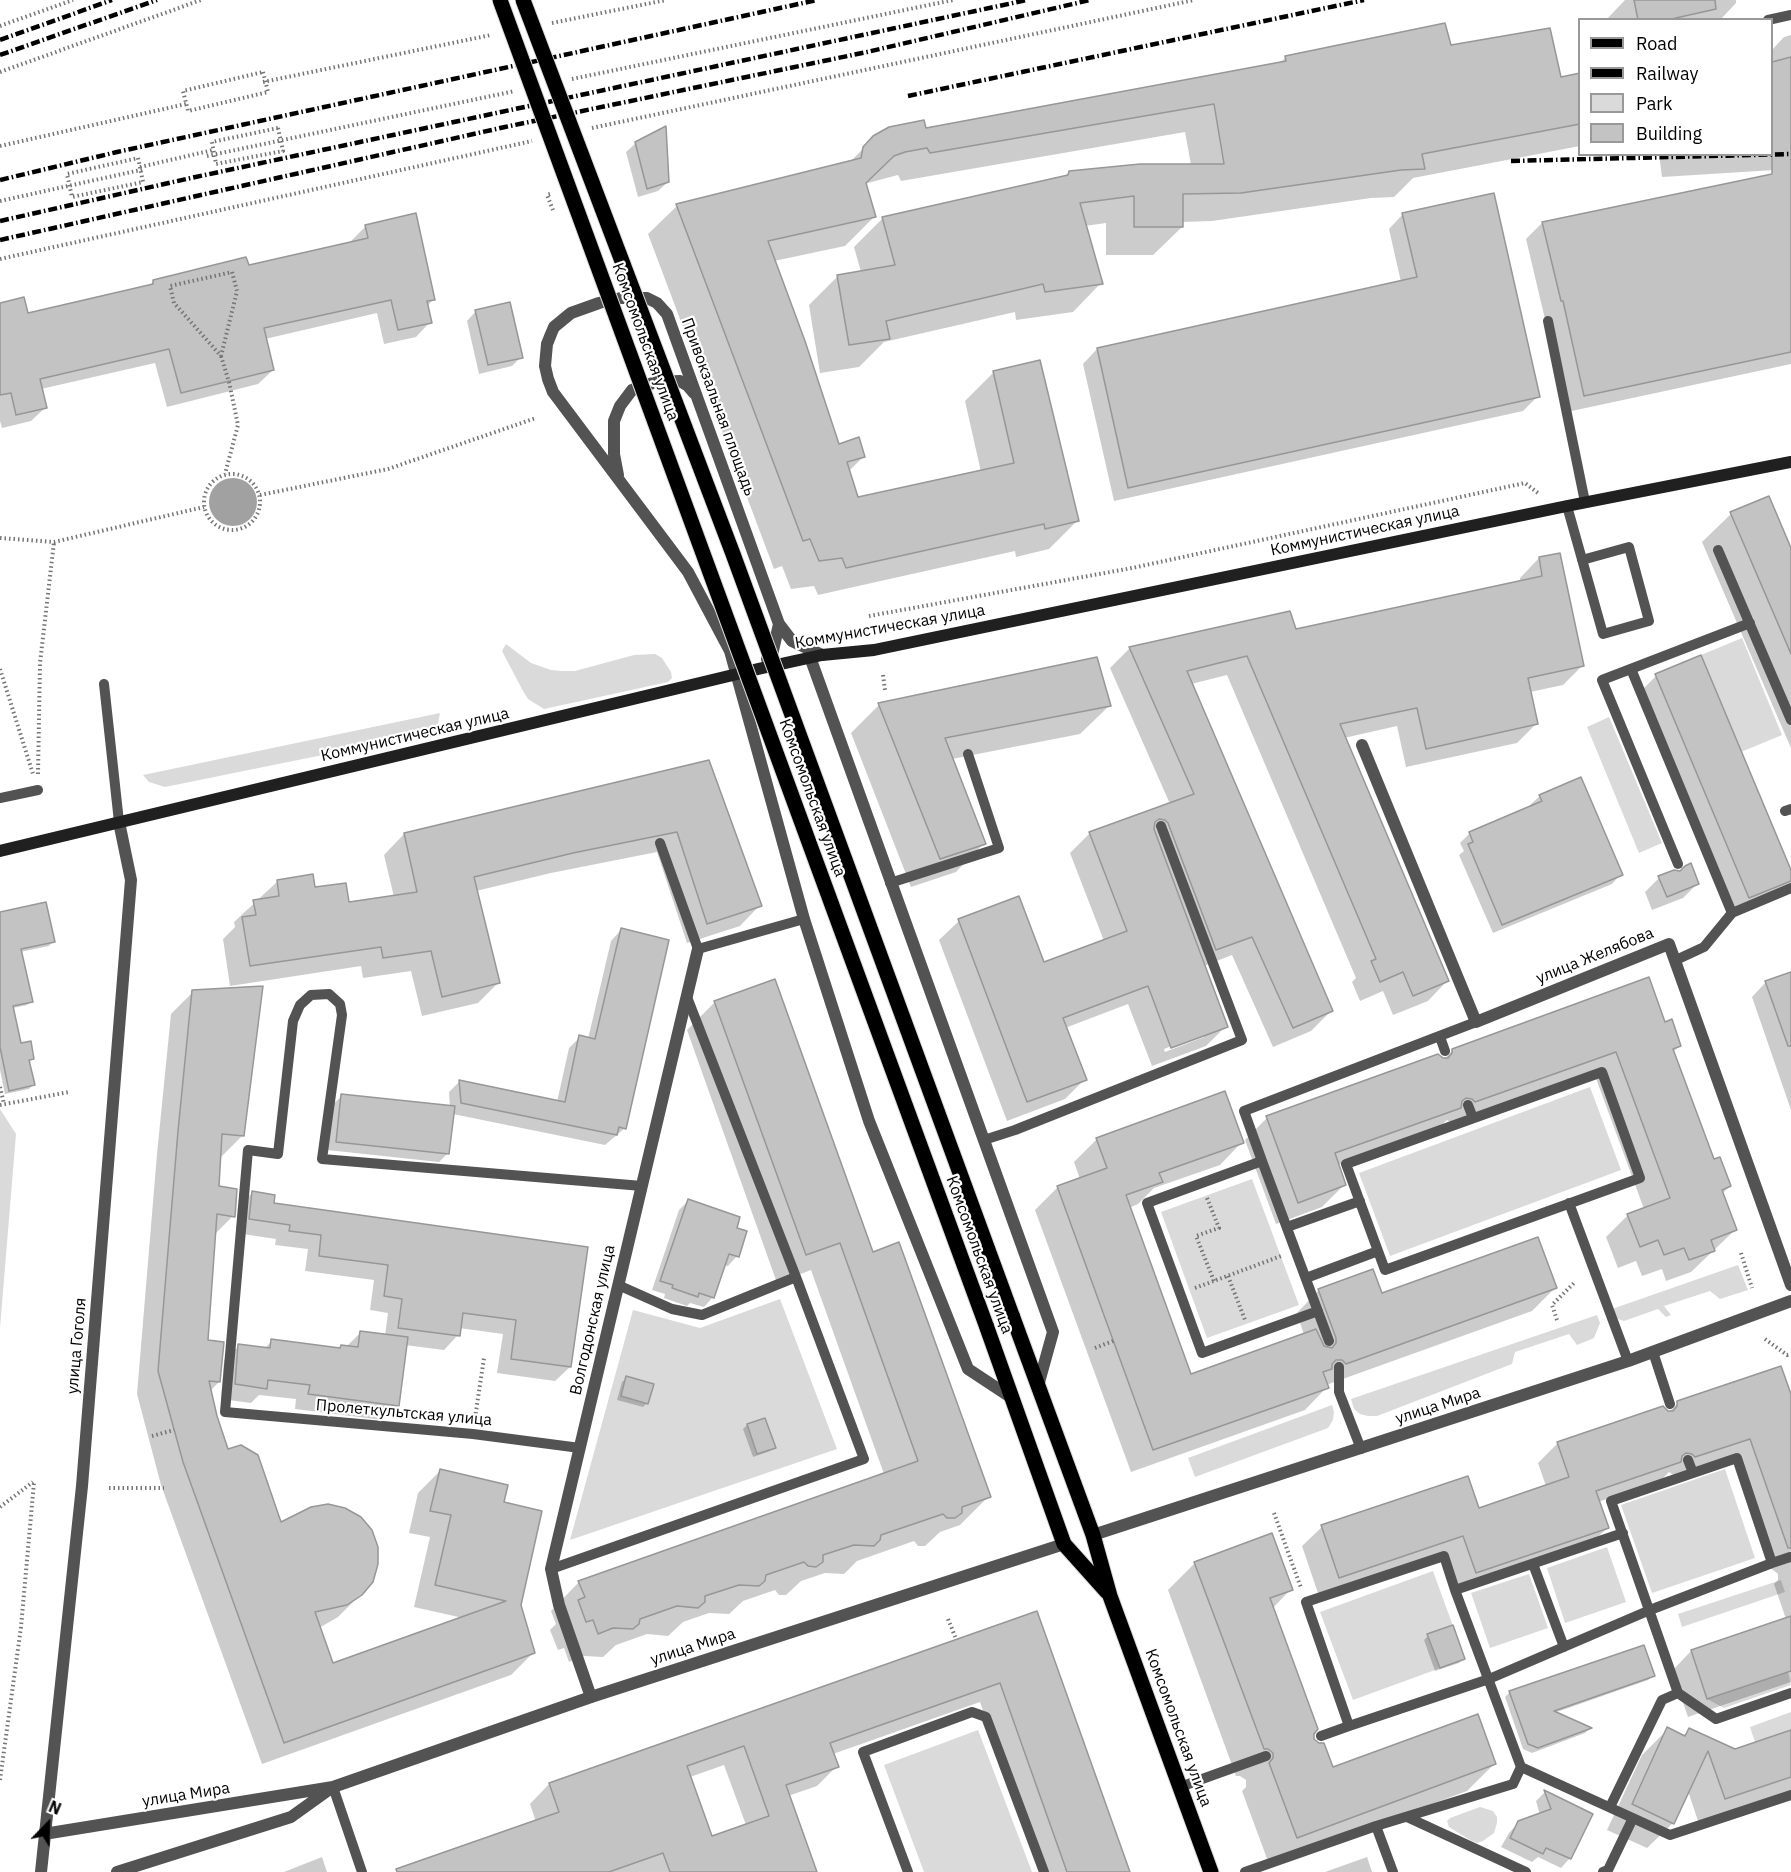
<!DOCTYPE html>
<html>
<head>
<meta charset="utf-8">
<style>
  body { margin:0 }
  #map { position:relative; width:1791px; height:1872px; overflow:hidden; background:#fff; font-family:"IBM Plex Sans",sans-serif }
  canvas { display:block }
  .legend { position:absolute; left:1578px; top:18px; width:195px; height:138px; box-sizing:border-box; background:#fff; border:2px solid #999; margin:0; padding:8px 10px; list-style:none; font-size:18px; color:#000 }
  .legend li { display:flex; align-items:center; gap:12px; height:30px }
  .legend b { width:30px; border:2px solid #999 }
  .north { position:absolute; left:18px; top:1794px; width:60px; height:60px; -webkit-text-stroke:4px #fff; paint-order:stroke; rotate:23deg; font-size:16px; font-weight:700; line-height:24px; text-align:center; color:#000 }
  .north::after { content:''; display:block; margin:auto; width:21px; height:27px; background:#000; clip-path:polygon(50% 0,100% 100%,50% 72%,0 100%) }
</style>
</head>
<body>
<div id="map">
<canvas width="1791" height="1872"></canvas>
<ul class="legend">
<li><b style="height:8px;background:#000"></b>Road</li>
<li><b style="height:8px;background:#000"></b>Railway</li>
<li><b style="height:16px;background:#dadada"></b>Park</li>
<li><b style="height:16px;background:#c3c3c3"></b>Building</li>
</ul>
<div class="north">N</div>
</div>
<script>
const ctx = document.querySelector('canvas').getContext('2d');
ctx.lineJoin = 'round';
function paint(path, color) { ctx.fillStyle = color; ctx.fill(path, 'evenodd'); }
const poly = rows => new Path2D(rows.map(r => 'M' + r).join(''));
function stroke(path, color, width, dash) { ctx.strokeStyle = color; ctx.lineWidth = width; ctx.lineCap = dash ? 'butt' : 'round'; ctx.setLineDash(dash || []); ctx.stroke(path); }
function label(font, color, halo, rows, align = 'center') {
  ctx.font = font + ' "IBM Plex Sans",sans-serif'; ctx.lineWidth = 4.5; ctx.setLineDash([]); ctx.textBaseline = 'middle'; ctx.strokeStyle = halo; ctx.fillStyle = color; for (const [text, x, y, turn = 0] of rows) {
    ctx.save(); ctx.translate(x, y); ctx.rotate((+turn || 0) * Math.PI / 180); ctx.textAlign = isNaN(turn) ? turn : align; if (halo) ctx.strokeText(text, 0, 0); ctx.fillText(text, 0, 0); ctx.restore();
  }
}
paint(poly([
  [1742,638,1782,735,1741,752,1701,655],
  [506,644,531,663,551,670,562,671,575,671,634,655,655,654,662,658,671,672,672,678,668,682,544,709,528,699,523,691,502,651],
  [440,713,437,729,431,733,165,787,149,782,143,775],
  [1609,717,1662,843,1639,853,1587,727],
  [1590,1087,1621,1170,1390,1256,1359,1173],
  [0,1109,16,1134,0,1328],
  [1252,1179,1299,1305,1207,1338,1161,1212],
  [1738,1265,1748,1290,1720,1299,1710,1291,1664,1306,1671,1315,1666,1317,1658,1309,1624,1321,1615,1318,1612,1309],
  [780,1299,837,1449,570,1540,633,1310,700,1328],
  [1597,1315,1600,1323,1594,1338,1577,1345,1569,1334,1515,1352,1512,1364,1377,1416,1368,1416,1360,1414,1354,1409,1351,1399],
  [1332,1405,1334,1412,1333,1420,1328,1428,1195,1477,1188,1458],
  [1725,1469,1755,1558,1652,1593,1621,1505],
  [1607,1547,1626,1602,1565,1623,1547,1568],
  [1433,1571,1465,1659,1353,1700,1320,1612],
  [1529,1574,1548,1628,1490,1648,1471,1593],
  [1781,1580,1785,1592,1682,1627,1678,1614],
  [1788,1672,1791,1685,1724,1708,1707,1699],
  [1791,1712,1791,1730,1755,1742,1750,1727],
  [978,1730,1032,1872,924,1872,884,1765],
  [1480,1807,1493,1811,1497,1817,1497,1823,1494,1833,1483,1841,1477,1843,1470,1840,1449,1827,1447,1821,1450,1818]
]), '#dadada');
paint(poly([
  '209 502a24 24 0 1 1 48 0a24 24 0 1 1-48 0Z'
]), '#a1a1a1');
paint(poly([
  [1625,0,1736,0,1736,3,1720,20,1606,20],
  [1791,35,1791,169,1662,177,1659,154,1772,154,1772,50,1784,37],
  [1450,47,1559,79,1580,75,1580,146,1413,178,1394,197,1371,198,1212,221,1182,222,1182,227,1153,255,1106,255,1106,223,1085,226,1101,283,1073,312,1016,320,1015,312,884,342,859,367,820,373,809,305,838,276,861,272,854,247,883,218,1064,178,1069,172,1191,165,1185,132,901,181,898,175,864,184,874,217,845,246,774,261,838,445,864,456,848,472,857,499,981,472,965,401,994,372,1077,521,1049,549,1016,557,1015,551,818,595,814,586,791,589,782,566,774,569,648,234,677,206,849,163,874,138,1279,64,1286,57],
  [636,143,668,182,658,191,638,197,626,152],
  [1791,172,1791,364,1567,412,1526,239,1542,223],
  [1403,214,1538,396,1523,411,1114,501,1083,364,1097,349,1401,282,1389,229],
  [366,226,434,299,427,306,430,322,416,337,384,344,377,313,265,339,273,370,258,384,167,407,155,363,41,389,46,407,31,421,2,428,0,421,0,305,26,315,148,287,154,281,248,267,352,243,351,241],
  [476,311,521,357,512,366,479,374,467,321],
  [1768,498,1791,551,1791,748,1702,542,1731,514],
  [1539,558,1583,665,1563,685,1530,692,1536,724,1517,743,1406,767,1397,726,1344,738,1447,981,1428,1001,1393,1015,1383,991,1360,1001,1352,982,1356,978,1227,675,1191,684,1331,1011,1311,1031,1273,1047,1232,955,1204,966,1226,1026,1206,1046,1152,1066,1128,1004,1065,1028,1085,1079,1065,1099,1007,1121,939,940,959,921,1018,898,1043,964,1104,941,1070,853,1090,833,1170,804,1110,668,1130,648,1295,631,1520,582,1520,578],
  [1204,1034,1204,1037,1165,1052,1164,1049],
  [1656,676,1791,874,1791,883,1774,899,1729,916,1637,695],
  [879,705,1109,706,1080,734,952,759,984,843,956,872,911,887,851,733],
  [708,761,760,905,740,926,687,943,657,852,551,873,476,891,498,983,478,1003,422,1016,411,971,363,978,361,966,230,986,223,939,235,927,234,922,278,881,313,889,348,904,394,897,384,855,404,834],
  [1540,796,1621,874,1612,884,1493,933,1459,855,1464,851,1460,843,1470,833,1531,808,1530,805],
  [1680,873,1697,884,1683,898,1652,910,1645,892,1659,878],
  [0,914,53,941,49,946,20,952,31,1001,27,1005,0,1011],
  [621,930,625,1128,605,1145,453,1114,448,1153,439,1162,327,1150,332,1105,342,1096,450,1107,449,1092,459,1082,557,1102,569,1048,580,1037,588,1039,611,941],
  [1791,974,1791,1110,1752,997,1766,982],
  [193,992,243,1135,220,1158,217,1188,233,1216,214,1235,206,1342,219,1382,210,1391,215,1416,227,1450,280,1524,361,1594,338,1617,319,1628,332,1665,463,1618,414,1607,430,1537,409,1533,418,1493,440,1471,502,1503,519,1605,533,1653,511,1675,262,1764,161,1485,137,1394,157,1154,171,1014],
  [715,1002,872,1254,989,1496,960,1525,940,1532,925,1546,918,1546,914,1541,857,1561,844,1574,825,1573,801,1581,786,1595,779,1595,775,1590,743,1601,729,1614,709,1613,683,1622,668,1636,647,1634,616,1645,603,1657,584,1656,569,1662,564,1648,558,1650,550,1630,556,1624,551,1611,579,1582,884,1474,811,1270,777,1283,687,1030],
  [1664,1023,1680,1045,1673,1052,1713,1161,1730,1186,1722,1194,1735,1230,1691,1272,1666,1281,1662,1269,1642,1276,1636,1261,1618,1268,1606,1237,1628,1215,1644,1209,1594,1073,1453,1124,1447,1120,1437,1129,1338,1165,1344,1185,1322,1207,1276,1224,1245,1140,1267,1118,1443,1060,1453,1050],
  [0,1028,33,1058,28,1063,33,1085,29,1089,5,1094,0,1070],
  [1097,1139,1242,1142,1220,1165,1154,1188,1138,1204,1129,1208,1190,1376,1304,1335,1297,1313,1319,1290,1381,1295,1555,1288,1532,1311,1326,1385,1327,1387,1305,1410,1131,1472,1035,1210,1058,1187,1080,1179,1074,1162],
  [252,1193,272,1204,586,1248,570,1367,555,1381,497,1373,503,1334,459,1328,458,1335,444,1350,405,1345,398,1406,383,1420,295,1409,296,1399,259,1395,251,1403,221,1399,224,1360,239,1346,264,1349,272,1341,338,1349,341,1346,346,1347,360,1333,385,1336,388,1313,370,1310,374,1280,305,1271,308,1249,275,1245,276,1239,236,1233,238,1207],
  [688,1201,735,1229,737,1256,728,1266,724,1265,713,1297,704,1307,690,1303,687,1306,664,1298,665,1294,652,1290,679,1210],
  [627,1378,647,1403,643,1407,617,1400,622,1382],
  [1791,1399,1791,1682,1688,1717,1672,1671,1691,1651,1786,1619,1774,1584,1778,1580,1778,1574,1772,1569,1769,1569,1731,1457,1675,1476,1669,1472,1660,1481,1598,1502,1607,1528,1588,1547,1457,1591,1444,1554,1319,1596,1302,1546,1322,1527,1478,1510,1546,1486,1538,1463,1558,1443,1668,1413,1678,1403],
  [747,1425,774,1447,770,1451,753,1457,743,1429],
  [1195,1563,1291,1589,1272,1609,1313,1740,1332,1769,1495,1763,1467,1791,1269,1864,1242,1791,1246,1787,1246,1780,1240,1776,1236,1776,1168,1590],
  [1036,1612,1128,1872,1041,1872,980,1702,833,1754,837,1766,817,1786,788,1796,815,1872,401,1872,536,1822,530,1804,549,1784],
  [724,1765,746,1825,711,1838,690,1777],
  [1428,1636,1464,1658,1459,1663,1435,1671,1424,1640],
  [1653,1676,1648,1680,1554,1713,1589,1729,1585,1733,1532,1753,1523,1749,1505,1697,1510,1692],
  [1668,1729,1683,1736,1689,1730,1735,1751,1791,1731,1791,1792,1699,1824,1688,1791,1673,1823,1647,1848,1607,1830,1642,1755],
  [1545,1792,1591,1815,1570,1858,1561,1868,1538,1857,1532,1862,1501,1847,1509,1833,1518,1823,1540,1815,1536,1801],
  [322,1857,327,1872,284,1872],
  [1367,1857,1372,1872,1325,1872]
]), '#0003');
const building = poly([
  [1634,0,1715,0,1716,9,1667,20,1638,20,1634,0],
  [1445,23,1451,45,1550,28,1561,77,1580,73,1580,124,1422,154,1425,169,1401,170,1241,193,1183,194,1183,227,1134,227,1134,196,1080,203,1103,284,1045,292,1043,284,886,321,890,339,849,345,837,275,895,265,882,217,1068,175,1069,171,1140,164,1224,164,1214,104,930,153,927,148,905,152,894,156,866,183,876,217,768,241,805,341,839,444,859,437,865,457,847,462,858,497,1014,463,993,371,1040,360,1079,521,1045,529,1044,524,846,568,842,558,819,561,810,539,803,541,676,204,861,158,863,147,873,136,889,127,924,120,926,128,1286,61,1285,56,1445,23],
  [1791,57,1791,352,1584,396,1563,301,1561,301,1542,222,1772,174,1772,62,1791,57],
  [666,126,669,182,647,189,635,142,666,126],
  [1494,193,1540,397,1128,488,1097,348,1417,277,1402,213,1494,193],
  [416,213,435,300,427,301,432,323,398,330,391,300,264,328,274,370,181,393,169,349,40,379,47,408,16,415,11,393,0,395,0,303,24,297,28,313,153,284,153,280,246,257,249,265,368,238,365,225,416,213],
  [510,302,523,358,488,365,475,310,510,302],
  [1769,496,1791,548,1791,654,1730,512,1769,496],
  [1560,553,1584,666,1528,678,1538,724,1426,749,1417,708,1340,724,1449,981,1413,996,1403,972,1380,982,1371,961,1376,959,1247,656,1187,671,1333,1011,1293,1028,1252,937,1216,950,1168,823,1165,820,1159,819,1155,822,1154,829,1228,1027,1171,1048,1148,986,1063,1018,1087,1080,1027,1102,958,919,1019,896,1044,962,1127,931,1089,832,1194,794,1129,647,1290,611,1296,629,1542,576,1539,557,1560,553],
  [1701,655,1791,870,1791,881,1749,898,1655,674,1701,655],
  [1097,657,1111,706,945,738,986,844,940,859,878,703,1097,657],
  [709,760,762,906,707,924,677,832,573,853,474,877,500,983,442,997,431,951,383,958,381,947,250,966,242,917,256,915,253,900,279,896,277,880,313,874,315,887,346,883,349,902,417,892,404,833,709,760],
  [1581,777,1623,875,1502,925,1468,844,1473,842,1469,832,1542,801,1539,795,1581,777],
  [1691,863,1699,884,1667,897,1658,876,1674,870,1680,871,1685,866,1691,863],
  [46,902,55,942,21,949,33,1002,13,1006,21,1043,31,1041,34,1059,29,1060,35,1085,9,1091,0,1047,0,912,46,902],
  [621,928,669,940,626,1129,619,1127,617,1135,461,1103,459,1080,565,1102,579,1035,595,1039,621,928],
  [1791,972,1791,1046,1788,1046,1765,981,1791,972],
  [1649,977,1665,1022,1672,1019,1681,1046,1673,1049,1714,1159,1720,1157,1731,1186,1722,1190,1737,1230,1711,1240,1715,1251,1689,1260,1684,1248,1664,1255,1658,1240,1640,1247,1627,1214,1670,1198,1616,1052,1475,1102,1472,1099,1466,1098,1462,1101,1461,1108,1335,1153,1346,1185,1298,1203,1266,1116,1438,1054,1443,1058,1448,1058,1452,1053,1452,1049,1649,977],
  [775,979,873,1252,899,1242,991,1497,962,1507,962,1513,955,1518,947,1518,943,1514,881,1535,880,1540,874,1546,854,1545,823,1555,823,1562,816,1567,808,1566,804,1562,766,1575,765,1581,759,1586,739,1585,705,1596,705,1602,698,1608,677,1606,640,1619,639,1624,633,1629,613,1628,598,1634,593,1620,586,1622,578,1600,585,1597,578,1581,918,1461,840,1243,806,1255,714,1001,775,979],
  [263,986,244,1136,222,1134,219,1186,237,1189,235,1217,217,1214,208,1340,224,1342,220,1382,209,1381,217,1416,228,1449,241,1445,258,1455,281,1522,311,1507,328,1504,345,1508,361,1517,372,1530,378,1547,378,1564,373,1582,362,1595,347,1605,315,1612,333,1663,506,1601,435,1585,451,1515,430,1511,440,1469,508,1485,504,1502,542,1511,521,1605,535,1653,284,1743,183,1462,158,1371,178,1131,192,990,263,986],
  [1225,1091,1244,1143,1159,1173,1163,1182,1126,1195,1191,1374,1316,1329,1324,1346,1332,1348,1336,1343,1336,1338,1318,1289,1373,1269,1382,1293,1538,1237,1557,1288,1346,1364,1342,1360,1336,1360,1332,1364,1332,1369,1323,1372,1329,1388,1153,1450,1057,1186,1107,1168,1096,1138,1225,1091],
  [341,1094,455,1106,449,1154,336,1142,341,1094],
  [252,1191,275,1195,274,1203,588,1247,571,1367,511,1359,516,1320,463,1313,460,1336,398,1328,402,1299,384,1296,388,1265,319,1256,321,1235,289,1231,290,1225,249,1219,252,1191],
  [688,1199,740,1217,737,1228,747,1231,739,1257,729,1254,714,1298,699,1293,698,1297,672,1288,673,1285,660,1281,688,1199],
  [360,1331,408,1337,399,1406,308,1394,310,1385,268,1380,267,1389,235,1384,238,1344,270,1348,271,1339,340,1348,341,1345,358,1347,360,1331],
  [1781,1366,1791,1394,1791,1548,1788,1548,1750,1439,1695,1457,1692,1454,1686,1453,1682,1456,1681,1462,1596,1491,1609,1528,1476,1573,1463,1536,1339,1578,1321,1525,1468,1476,1479,1508,1569,1477,1557,1442,1663,1406,1668,1411,1673,1411,1677,1406,1677,1401,1781,1366],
  [626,1376,654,1384,648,1404,621,1396,626,1376],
  [765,1418,776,1448,757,1454,747,1424,765,1418],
  [1272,1533,1293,1590,1270,1598,1318,1729,1314,1734,1314,1739,1319,1743,1324,1743,1333,1767,1478,1714,1496,1764,1297,1838,1269,1763,1273,1758,1273,1753,1268,1749,1264,1749,1194,1562,1272,1533],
  [1037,1611,1130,1872,1067,1872,1000,1683,830,1743,839,1767,786,1785,817,1872,670,1872,663,1853,609,1872,397,1872,396,1869,559,1812,549,1783,1037,1611],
  [744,1746,769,1816,712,1836,687,1766,744,1746],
  [1791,1616,1791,1671,1707,1699,1691,1650,1791,1616],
  [1453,1625,1465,1659,1440,1668,1427,1634,1453,1625],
  [1644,1645,1655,1676,1554,1711,1592,1728,1538,1748,1528,1744,1509,1691,1644,1645],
  [1667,1727,1685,1736,1689,1728,1735,1749,1791,1730,1791,1777,1725,1799,1708,1751,1674,1824,1632,1804,1667,1727],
  [1544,1790,1593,1814,1571,1859,1546,1848,1543,1854,1510,1838,1518,1821,1551,1809,1544,1790]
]);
paint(building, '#c3c3c3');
stroke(building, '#979797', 1.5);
const primary = poly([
  [1012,1315,1093,1535,1110,1596,1211,1872],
  [986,1325,1064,1544,1107,1592]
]);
stroke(primary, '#dbdbdb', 17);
stroke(poly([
  [552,23,666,0],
  [0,26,73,0],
  [0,72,201,0],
  [263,72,268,92,188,111,183,91,263,72],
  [572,79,953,0],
  [263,82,491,35],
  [278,128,283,151,216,164,212,142,278,128],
  [592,128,1194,0],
  [0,146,186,104],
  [207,156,515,91],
  [138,158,143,182,72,197,67,174,138,158],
  [140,167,213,150],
  [550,194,547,195,553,210],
  [0,201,145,169],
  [0,259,532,141],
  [232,272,237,291,221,356,174,303,170,286,232,272],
  [221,356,229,382,238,425,225,474],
  '204 502a28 28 0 1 1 56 0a28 28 0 1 1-56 0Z',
  [260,495,388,469,536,418],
  [0,538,54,542,204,507],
  [869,616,1132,568,1525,483,1538,493],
  [0,669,33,774],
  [883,675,885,690],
  [38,774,40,663,54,542],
  [0,1087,4,1104],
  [0,1105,69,1092],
  [1207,1198,1219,1228,1196,1236,1214,1281],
  [1741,1253,1752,1288],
  [1228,1276,1245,1320],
  [1195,1288,1281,1256],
  [1557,1320,1552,1305,1575,1282],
  [1765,1339,1787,1355,1791,1354],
  [1095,1348,1113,1341],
  [475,1418,484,1358],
  [152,1436,174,1430],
  [109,1488,164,1488],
  [0,1507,33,1482],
  [1274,1513,1301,1588],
  [948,1619,956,1639],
  [0,1780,21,1627,34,1482]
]), '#757575', 4, [1.5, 3]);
stroke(poly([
  [1768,20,1791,15],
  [1548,321,1585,502],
  [1567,506,1603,634,1649,621,1629,547,1582,560],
  [1718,550,1791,720],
  [1631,669,1732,913,1704,947,1676,960],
  [104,684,119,822],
  [0,798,38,790],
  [1785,811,1791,809],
  [660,843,698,949,804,919],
  [1678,864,1602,680,1750,623],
  [890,883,999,848,968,754],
  [1732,913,1791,888],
  [1440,1037,1445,1051],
  [1468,1105,1473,1118],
  [984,1140,1015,1130,1242,1040,1161,826],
  [1262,1161,1244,1111,1476,1022],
  [1569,1203,1628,1361],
  [1287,1227,1360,1201],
  [1306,1278,1378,1251,1385,1270,1640,1178,1602,1072,1346,1164,1378,1251],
  [618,1285,672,1309,702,1315,796,1277],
  [1318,1311,1202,1353,1147,1203,1262,1161,1329,1341],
  [1653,1352,1670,1404],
  [1339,1367,1339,1392,1361,1449],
  [580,1448,473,1434,225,1412,248,1150,278,1154,293,1021,300,1005,311,995,329,994,340,1004,342,1015,322,1159,642,1186],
  [1623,1533,1455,1590,1444,1556,1306,1602,1349,1726,1489,1679,1650,1610,1772,1563,1737,1458,1693,1473],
  [1772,1563,1790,1557],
  [1533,1564,1564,1647],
  [551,1569,864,1459,796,1277,687,997],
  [1455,1590,1521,1767,1670,1835,1791,1795],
  [1678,1693,1611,1501,1693,1473,1688,1460],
  [1321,1736,1349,1726],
  [333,1787,362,1872],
  [1180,1787,1266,1756],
  [1610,1807,1662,1700,1678,1693,1716,1719,1791,1693],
  [1407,1817,1526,1872],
  [1376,1826,1513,1784,1521,1767],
  [908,1872,863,1752,972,1712,986,1717,1044,1872],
  [1245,1872,1376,1826,1393,1872],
  [1603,1872,1608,1870,1633,1818]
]), '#535353', 10);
stroke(poly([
  [618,475,614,454,614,421,620,406,632,390,656,382,680,381,688,386,694,393],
  [779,624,792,641,822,655],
  [810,657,1053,1332,1038,1386],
  [767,659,772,655,779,624,667,314,657,303,647,298,621,298,599,303,571,313,554,327,551,334,547,344,545,366,548,379,553,392,688,572,730,651,804,919,869,1121,968,1369,1012,1398],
  [1362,745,1476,1022,1669,944,1791,1285],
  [591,1697,559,1605,551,1569,698,949]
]), '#535353', 12);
stroke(poly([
  [1093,1535,1628,1361,1791,1301],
  [44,1834,333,1787,591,1697,1064,1544],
  [41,1872,82,1486,131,880,119,822],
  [117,1872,291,1817,330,1789]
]), '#535353', 12);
stroke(poly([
  [0,851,758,669,822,655,874,650,1567,506,1791,462]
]), '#202020', 12);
stroke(primary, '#000', 15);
stroke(poly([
  [0,40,112,0],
  [0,55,157,0],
  [908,96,1364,0],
  [1511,161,1791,154],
  [0,180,117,152,817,0],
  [0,221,191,178,1027,0],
  [0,240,505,127,867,52,1090,0]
]), '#000', 4.5, [9, 3, 1.5, 3]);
const primaryBridge = poly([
  [500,0,986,1325],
  [523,0,733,554,1012,1315]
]);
stroke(primaryBridge, '#dbdbdb', 17, []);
stroke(primaryBridge, '#000', 15);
label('16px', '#000', '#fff', [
  ["Комсомольская улица",645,342,70],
  ["Привокзальная площадь",718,407,70],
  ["Коммунистическая улица",1365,531,-12],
  ["Коммунистическая улица",890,627,-10],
  ["Коммунистическая улица",415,735,-13],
  ["Комсомольская улица",812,798,70],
  ["улица Желябова",1595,956,-22],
  ["Комсомольская улица",979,1255,70],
  ["Волгодонская улица",593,1320,-77],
  ["улица Гоголя",77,1346,-85],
  ["улица Мира",1438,1406,-18],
  ["Пролеткультская улица",404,1413,5],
  ["улица Мира",693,1647,-18],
  ["Комсомольская улица",1178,1728,70],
  ["улица Мира",186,1795,-9]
]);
</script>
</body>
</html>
